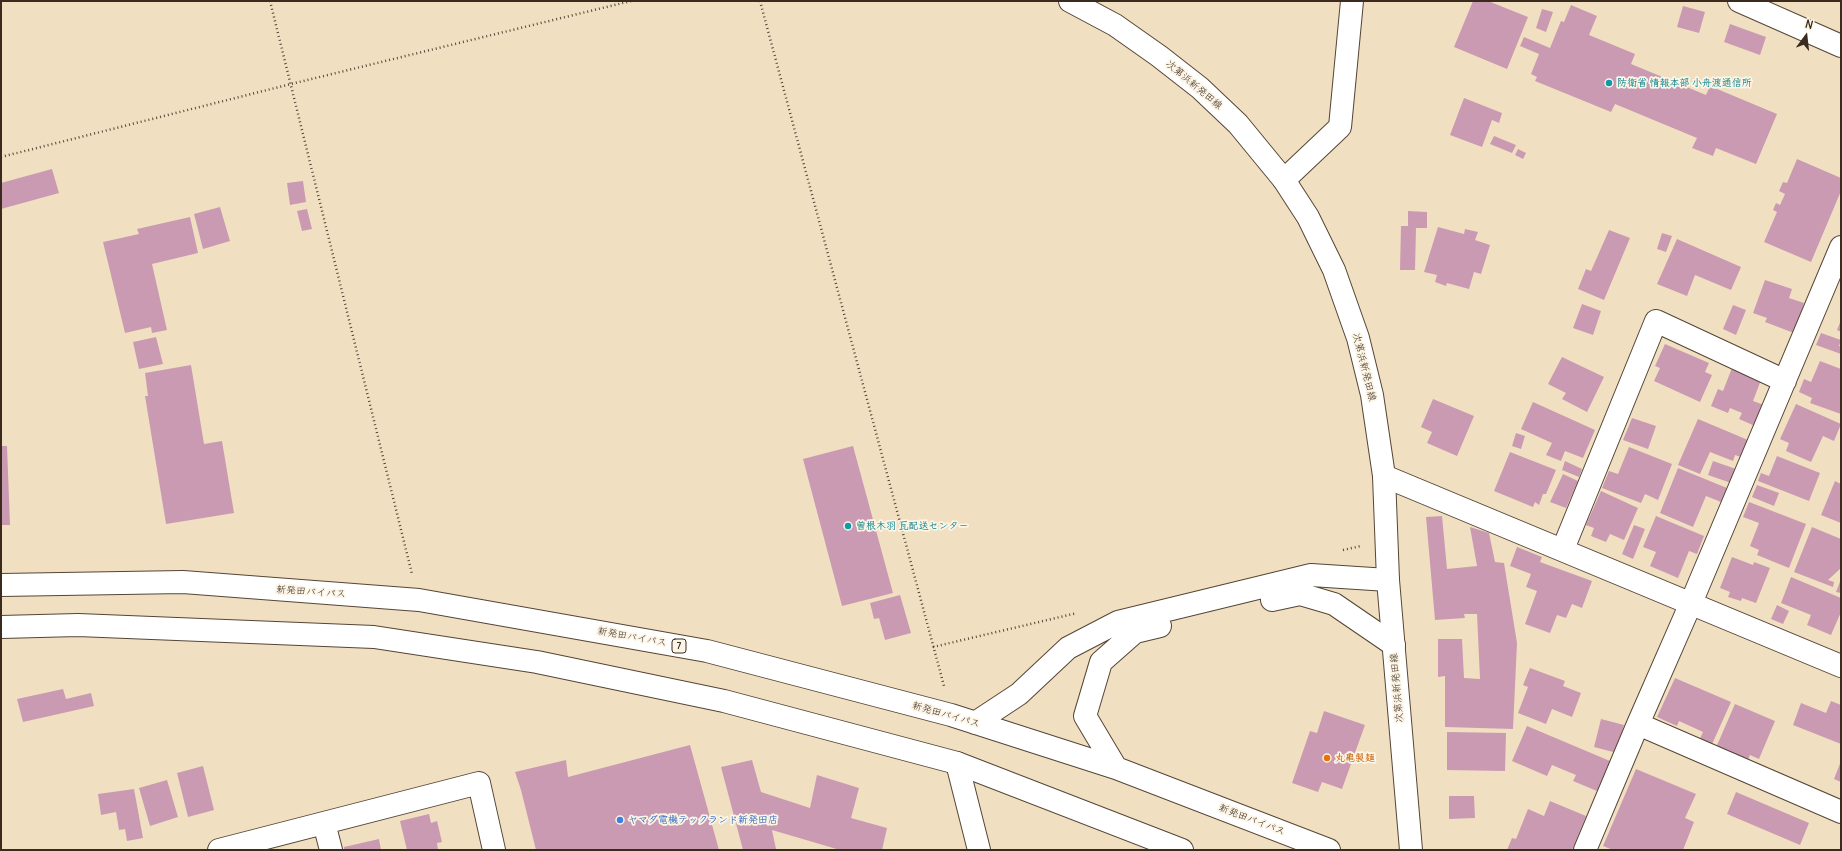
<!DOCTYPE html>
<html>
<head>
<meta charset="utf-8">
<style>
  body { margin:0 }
  #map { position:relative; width:1842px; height:851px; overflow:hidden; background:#f0e0c1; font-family:Delius,sans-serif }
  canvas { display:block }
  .frame { position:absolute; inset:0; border:2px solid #3b2a1e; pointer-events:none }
  .north { position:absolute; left:1786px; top:16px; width:40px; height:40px; -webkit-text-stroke:3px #fcf5e5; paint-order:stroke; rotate:15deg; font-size:11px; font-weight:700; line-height:16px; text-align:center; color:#3b2a1e }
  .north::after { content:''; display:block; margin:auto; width:14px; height:18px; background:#3b2a1e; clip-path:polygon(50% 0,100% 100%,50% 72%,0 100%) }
</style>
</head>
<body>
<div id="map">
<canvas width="1842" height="851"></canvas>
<div class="frame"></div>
<div class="north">N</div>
</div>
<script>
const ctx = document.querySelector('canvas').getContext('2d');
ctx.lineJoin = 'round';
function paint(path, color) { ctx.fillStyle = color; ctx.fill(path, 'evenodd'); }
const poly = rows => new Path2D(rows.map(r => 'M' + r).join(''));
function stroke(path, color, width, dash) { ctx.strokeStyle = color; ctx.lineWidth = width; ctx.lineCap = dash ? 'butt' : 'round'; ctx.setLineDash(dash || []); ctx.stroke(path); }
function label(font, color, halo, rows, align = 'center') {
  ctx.font = font + ' Delius,"Klee One",sans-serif'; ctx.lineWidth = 3.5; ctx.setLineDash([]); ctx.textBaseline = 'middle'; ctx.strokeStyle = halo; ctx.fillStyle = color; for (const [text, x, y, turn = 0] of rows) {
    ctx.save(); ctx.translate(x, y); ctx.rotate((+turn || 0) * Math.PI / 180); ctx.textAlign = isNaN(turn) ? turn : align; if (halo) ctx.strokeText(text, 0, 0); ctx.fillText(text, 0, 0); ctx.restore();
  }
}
paint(poly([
  [1473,1,1488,1,1528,17,1507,69,1454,47],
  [1571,5,1597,16,1589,35,1635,54,1631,64,1706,95,1710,86,1777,114,1756,164,1716,148,1713,156,1692,148,1697,138,1615,104,1611,112,1535,81,1537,77,1531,74,1539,54,1520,46,1524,37,1550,48,1561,21,1564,22],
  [1683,6,1705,12,1699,33,1677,27],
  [1542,9,1553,12,1546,32,1536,28],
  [1730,24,1766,37,1760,55,1724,42],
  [1464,98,1502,113,1499,123,1492,120,1482,147,1450,135],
  [1494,136,1516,145,1512,153,1490,144],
  [1518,149,1526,153,1523,159,1515,155],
  [1797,159,1841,178,1841,191,1811,262,1764,242,1777,212,1773,210,1776,203,1780,205,1785,194,1779,191,1783,182,1787,183],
  [52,169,59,193,1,209,1,183],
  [303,181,306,202,290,205,287,183],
  [220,207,230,241,203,249,194,214],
  [307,209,312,229,302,231,297,211],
  [1408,211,1427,212,1427,228,1416,228,1415,270,1400,270,1401,226,1408,226],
  [190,217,198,253,152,264,167,330,152,333,151,327,125,333,103,242,139,234,137,229],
  [1438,227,1464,234,1465,229,1478,232,1475,240,1490,245,1481,274,1474,272,1469,289,1447,283,1446,286,1435,282,1437,275,1424,272],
  [1609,230,1630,238,1604,300,1578,289,1586,269,1591,271],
  [1662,233,1672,236,1666,252,1657,249],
  [1677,239,1741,267,1731,290,1695,275,1687,296,1657,284],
  [1765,280,1792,289,1789,298,1804,303,1794,333,1765,322,1767,318,1753,313],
  [1582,304,1601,311,1593,335,1573,328],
  [1733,305,1746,310,1736,335,1723,329],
  [1841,320,1841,332,1837,330],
  [1821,333,1841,340,1839,346,1841,347,1841,354,1816,345],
  [156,337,163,364,139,369,133,342],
  [1665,344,1709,363,1705,372,1712,375,1700,402,1654,381,1660,368,1655,366],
  [1562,357,1604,377,1587,412,1562,399,1566,393,1548,384],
  [1820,361,1841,369,1841,414,1810,403,1812,398,1799,392,1804,379,1811,382],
  [191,365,204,444,222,441,234,513,166,524,145,396,148,396,145,373],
  [1732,368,1761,380,1753,401,1764,405,1755,426,1739,419,1742,413,1730,408,1728,413,1711,406,1718,389,1723,391],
  [1433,399,1474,416,1457,456,1427,443,1432,432,1421,427],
  [1533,402,1595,430,1583,458,1565,451,1561,461,1546,455,1552,443,1521,429],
  [1796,404,1841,424,1834,441,1823,436,1811,462,1786,451,1789,443,1780,439],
  [1632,418,1656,426,1648,449,1623,440],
  [1698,419,1748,440,1741,457,1735,455,1733,461,1710,452,1700,474,1678,465],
  [1516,433,1525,436,1521,449,1512,446],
  [1,446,7,446,10,525,1,525],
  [853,446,893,593,842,606,803,459],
  [1629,447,1672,464,1658,500,1645,494,1641,503,1602,488,1609,471,1618,474],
  [1510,452,1556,470,1546,494,1543,494,1539,505,1535,502,1533,507,1494,491],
  [1777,456,1820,473,1809,501,1758,481,1761,473,1769,476],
  [1565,461,1582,469,1579,477,1562,470],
  [1713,461,1736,469,1731,483,1708,475],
  [1678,468,1727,488,1721,502,1706,496,1693,527,1660,513],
  [1563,474,1578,481,1566,508,1550,502],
  [1835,481,1841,484,1841,523,1821,515],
  [1757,485,1779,493,1774,506,1752,497],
  [1601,491,1638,508,1624,540,1610,534,1606,542,1591,536,1594,528,1586,525],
  [1749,502,1806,524,1789,568,1757,555,1759,550,1750,546,1759,523,1743,517],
  [1442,516,1447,569,1477,566,1470,527,1489,533,1495,562,1504,563,1517,643,1513,729,1445,727,1445,676,1438,677,1438,639,1462,639,1464,678,1480,679,1477,614,1464,614,1465,618,1435,620,1426,517],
  [1656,516,1704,536,1697,554,1689,551,1678,578,1650,566,1656,552,1643,547],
  [1634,525,1645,529,1633,559,1622,554],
  [1812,527,1841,539,1841,568,1828,580,1834,582,1833,587,1794,572],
  [1517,547,1542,557,1540,562,1592,581,1582,608,1572,604,1566,618,1557,615,1550,633,1525,624,1537,591,1526,587,1531,574,1510,566],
  [1732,557,1753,565,1754,562,1770,568,1756,603,1742,598,1741,601,1728,597,1730,592,1720,588],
  [1791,577,1841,598,1841,612,1831,635,1807,625,1811,615,1781,603],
  [1841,579,1841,593,1836,592],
  [900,595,911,633,885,640,879,618,874,619,870,603],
  [1777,605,1789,611,1783,624,1771,619],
  [1530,668,1565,681,1563,686,1581,693,1572,717,1552,709,1546,724,1518,713,1528,687,1523,685],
  [1675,678,1731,702,1709,751,1697,745,1703,732,1679,721,1677,726,1657,717],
  [63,689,66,699,91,693,94,706,23,722,17,699],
  [1831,701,1841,705,1841,744,1793,725,1801,703,1826,713],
  [1735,704,1775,721,1759,759,1750,755,1746,765,1714,752],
  [1324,711,1365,725,1342,789,1322,782,1318,792,1292,783,1310,731,1317,733],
  [1601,719,1624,725,1617,753,1594,747],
  [1527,726,1610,761,1597,791,1573,781,1576,775,1552,765,1547,776,1512,761],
  [1447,732,1506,733,1505,771,1447,770],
  [690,745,719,850,536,850,521,790,515,772,566,760,568,777],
  [752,760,761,792,810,808,817,775,859,788,851,818,887,828,882,850,840,850,772,830,776,849,743,850,721,767],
  [1841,761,1841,782,1834,779],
  [203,766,214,810,188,817,177,773],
  [1636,769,1696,794,1685,818,1694,822,1683,850,1613,850,1603,846],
  [167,780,178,817,150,826,139,788],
  [134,789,143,838,127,841,125,829,119,830,116,812,101,815,98,794],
  [1736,792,1809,823,1800,845,1727,814],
  [1449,796,1474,796,1475,818,1449,819],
  [1550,801,1586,816,1572,850,1507,850,1512,838,1516,839,1528,809,1544,816],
  [429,814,431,823,437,821,442,842,437,843,438,850,407,850,400,821],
  [379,839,381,850,344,850,344,847]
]), '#ca9ab3');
const street = poly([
  [1739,1,1841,46],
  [1284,180,1340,127,1352,1],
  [1384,476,1841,666],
  [1563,549,1656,321,1785,381],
  [1638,724,1841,812],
  [957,763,979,850],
  [324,823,331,850],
  [219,850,479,783,494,850],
  [1585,850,1638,724,1691,603,1841,247]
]);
const secondary = poly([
  [1070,1,1115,25,1159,56,1200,88,1238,124,1284,180,1308,217,1334,270,1358,338,1372,395,1384,476,1388,580,1411,850]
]);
const highway = poly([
  [1,585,183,582,419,600,707,651,951,715,1116,768,1329,850],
  [1272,600,1300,594,1334,604,1394,645],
  [1,627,78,625,374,637,537,662,724,701,957,763,1182,850],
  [975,723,1019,694,1068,648,1118,622,1311,575,1388,580],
  [1116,768,1085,716,1101,662,1135,632,1160,626]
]);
stroke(street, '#564536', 24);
stroke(secondary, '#564536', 24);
stroke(highway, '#564536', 24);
stroke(poly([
  [270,1,412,574],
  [760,1,944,686],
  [1,157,291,84,631,1],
  [1343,550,1361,546],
  [933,647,1077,613]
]), '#564536', 2.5, [1, 3]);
stroke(street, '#fff', 22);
stroke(secondary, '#fff', 22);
stroke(highway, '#fff', 22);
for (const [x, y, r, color] of [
  [1609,83,4,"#0f9aa8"],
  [848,526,4,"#0f9aa8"],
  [1327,758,4,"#e8710a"],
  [620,820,4,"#3f7fe0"]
]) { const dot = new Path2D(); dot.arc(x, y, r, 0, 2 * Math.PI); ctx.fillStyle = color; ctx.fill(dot); stroke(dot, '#fcf5e5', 1.5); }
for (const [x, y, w] of [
  [679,646,14]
]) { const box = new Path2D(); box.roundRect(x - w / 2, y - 7, w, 14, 3); ctx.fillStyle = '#fcf5e5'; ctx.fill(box); stroke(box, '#3b2a1e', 1); }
label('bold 9px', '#3b2a1e', null, [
  ["7",679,646]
]);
label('bold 10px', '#0d838f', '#fcf5e5', [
  ["防衛省 情報本部 小舟渡通信所",1617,83],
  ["曽根木羽 瓦配送センター",856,526]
], 'left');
label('10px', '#3b2a1e', '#fcf5e5', [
  ["次第浜新発田線",1194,85,40],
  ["次第浜新発田線",1364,367,76],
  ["新発田バイパス",311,592,4],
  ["新発田バイパス",632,637,10],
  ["次第浜新発田線",1397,688,-95],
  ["新発田バイパス",946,715,16],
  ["新発田バイパス",1252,820,21]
]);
label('bold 10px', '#c56008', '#fcf5e5', [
  ["丸亀製麺",1335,758]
], 'left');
label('bold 10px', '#366cbe', '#fcf5e5', [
  ["ヤマダ電機テックランド新発田店",628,820]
], 'left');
</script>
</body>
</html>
